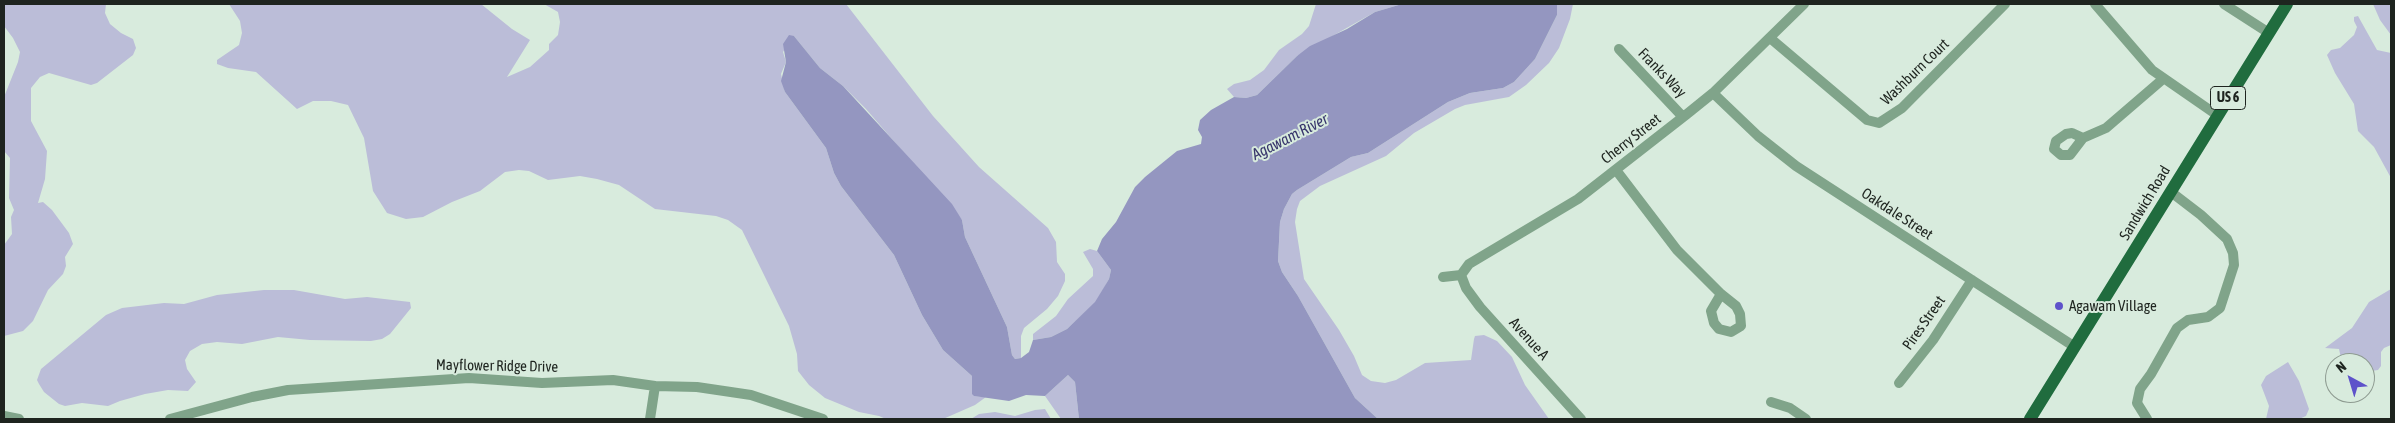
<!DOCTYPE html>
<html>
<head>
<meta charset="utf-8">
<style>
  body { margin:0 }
  #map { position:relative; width:2395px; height:423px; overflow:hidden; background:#d8ebdd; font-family:"Asap Condensed",sans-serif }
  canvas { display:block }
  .frame { position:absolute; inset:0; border:5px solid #1e241f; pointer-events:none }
  .north { position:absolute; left:2325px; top:353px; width:50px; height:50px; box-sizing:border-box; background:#d8ebdd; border:1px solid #8e9b91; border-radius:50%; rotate:321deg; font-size:14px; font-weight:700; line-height:20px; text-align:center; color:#1e241f }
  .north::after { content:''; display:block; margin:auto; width:18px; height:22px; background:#5e52ca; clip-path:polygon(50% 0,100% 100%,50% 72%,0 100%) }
</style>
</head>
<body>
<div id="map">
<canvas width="2395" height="423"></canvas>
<div class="frame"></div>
<div class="north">N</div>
</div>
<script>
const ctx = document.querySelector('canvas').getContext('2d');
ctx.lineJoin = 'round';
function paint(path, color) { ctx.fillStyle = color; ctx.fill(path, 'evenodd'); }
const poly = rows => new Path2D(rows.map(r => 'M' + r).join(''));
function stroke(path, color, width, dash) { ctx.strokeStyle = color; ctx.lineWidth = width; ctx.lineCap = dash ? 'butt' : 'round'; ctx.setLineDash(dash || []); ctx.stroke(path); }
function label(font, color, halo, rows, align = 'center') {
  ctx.font = font + ' "Asap Condensed",sans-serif'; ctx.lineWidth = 4; ctx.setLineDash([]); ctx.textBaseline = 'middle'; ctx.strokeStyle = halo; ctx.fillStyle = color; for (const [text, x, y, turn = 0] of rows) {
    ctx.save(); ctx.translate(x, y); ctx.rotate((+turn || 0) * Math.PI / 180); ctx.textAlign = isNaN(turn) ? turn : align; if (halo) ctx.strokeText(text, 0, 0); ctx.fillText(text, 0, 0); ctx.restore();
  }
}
paint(poly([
  [4,4,106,4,105,13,110,24,121,33,133,39,136,48,133,55,97,83,91,85,49,73,40,77,31,88,31,121,47,151,45,179,38,203,43,202,52,210,69,233,73,244,65,257,66,266,63,274,48,290,33,321,23,331,4,336,4,245,12,234,11,217,14,210,9,198,10,158,4,151,4,97,18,62,20,52,13,38,4,26],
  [229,4,481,4,512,29,530,40,507,77,530,67,549,50,549,44,558,35,560,22,558,12,544,4,846,4,933,116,979,167,1048,228,1056,242,1057,262,1065,274,1065,281,1058,296,1047,309,1024,328,1021,336,1021,358,1015,359,1012,355,1007,327,965,237,962,220,866,109,843,86,820,68,794,36,783,52,786,62,781,74,785,92,826,148,834,173,841,186,894,255,922,315,943,350,972,376,974,396,986,397,975,405,943,419,886,419,879,416,859,412,825,398,809,385,798,371,797,354,789,326,742,230,728,220,716,216,655,209,619,185,597,179,580,176,548,180,529,171,519,170,505,172,480,191,452,202,423,217,406,219,387,213,373,191,364,138,348,105,331,101,313,101,297,109,256,72,228,68,217,64,217,60,239,45,242,33,240,21],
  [1316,4,1402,4,1375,12,1297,56,1257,95,1246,98,1234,97,1227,89,1234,84,1250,80,1264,70,1279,50,1302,34,1309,26],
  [1557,4,1573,4,1570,19,1559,48,1549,63,1526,85,1509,97,1465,105,1455,109,1414,133,1386,156,1320,186,1300,201,1297,209,1295,222,1304,279,1339,330,1354,356,1362,375,1371,381,1385,383,1396,380,1425,363,1471,360,1474,339,1475,336,1484,335,1497,341,1512,357,1525,385,1549,419,1378,419,1355,398,1298,296,1282,272,1278,261,1280,222,1284,209,1292,194,1297,190,1351,157,1368,153,1448,102,1470,93,1503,88,1514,82,1535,59,1557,15],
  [2373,4,2391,4,2391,35,2380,20],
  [2358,16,2377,50,2391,53,2391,178,2374,147,2358,131,2354,104,2335,73,2327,55,2331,50,2340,48,2354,35,2357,27,2354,21,2354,17],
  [1090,249,1097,251,1111,270,1109,279,1096,302,1067,329,1051,337,1033,340,1033,334,1056,316,1068,299,1093,276,1093,269,1083,252],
  [2391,289,2391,345,2384,348,2381,352,2381,366,2378,370,2365,372,2365,363,2342,363,2339,349,2325,348,2352,328,2369,302],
  [264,290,294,290,345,299,367,297,410,302,411,308,390,334,382,339,371,341,310,340,278,337,242,344,217,342,202,344,190,351,185,360,187,369,196,382,188,391,168,390,145,394,120,401,108,406,82,403,65,406,59,404,44,392,39,384,37,380,41,369,106,315,122,308,164,303,184,304,217,295],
  [2288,362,2299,381,2309,409,2306,416,2299,419,2266,419,2269,406,2261,385,2266,376],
  [1068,375,1075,382,1079,419,1061,419,1045,396],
  [1045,409,1051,419,971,419,979,414,995,412,1015,416,1035,410]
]), '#bbbdd8');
paint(poly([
  [1402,4,1557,4,1557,15,1535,59,1514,82,1503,88,1470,93,1448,102,1368,153,1351,157,1297,190,1292,194,1284,209,1280,222,1278,261,1282,272,1298,296,1355,398,1378,419,1079,419,1075,382,1068,375,1045,396,1026,395,1009,401,974,396,972,394,972,376,943,350,922,315,894,255,841,186,834,173,826,148,785,92,781,81,786,62,783,44,789,35,794,36,820,68,843,86,952,204,962,220,965,237,1007,327,1012,355,1015,359,1021,358,1029,352,1033,340,1051,337,1067,329,1095,302,1109,279,1111,270,1097,251,1102,239,1116,222,1135,187,1145,177,1177,151,1201,144,1202,137,1198,130,1200,120,1211,110,1234,97,1246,98,1257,95,1297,56,1310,46,1347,29,1375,12]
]), '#9496c0');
stroke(poly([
  [2095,4,2152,70,2217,115],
  [2224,4,2269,33],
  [1770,38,1867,120,1879,123,1902,108,2005,4],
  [1619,49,1683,117],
  [1713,93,1758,136,1796,166,2075,347],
  [2083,138,2072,133,2066,134,2056,141,2054,149,2061,155,2070,155,2083,138,2106,128,2163,79],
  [1616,170,1677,250,1721,294,1736,306,1740,314,1741,326,1731,332,1719,329,1714,323,1711,311,1721,294],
  [1461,275,1469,264,1578,199,1687,114,1713,93,1804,4],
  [1461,275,1466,288,1480,307,1581,419],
  [1443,277,1461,275],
  [1899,383,1933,340,1972,280],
  [1771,402,1790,408,1806,419],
  [4,416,19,419],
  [170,419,252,397,288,390,469,378,542,383,613,380,655,386,697,387,751,395,823,419],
  [650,419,655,386],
  [2147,419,2137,403,2140,389,2151,374,2177,328,2188,320,2208,317,2220,308,2234,265,2233,253,2227,239,2201,215,2171,192]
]), '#80a48a', 10);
stroke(poly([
  [2030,419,2287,4]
]), '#206c3e', 12);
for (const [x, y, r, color] of [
  [2059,306,5,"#5e52ca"]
]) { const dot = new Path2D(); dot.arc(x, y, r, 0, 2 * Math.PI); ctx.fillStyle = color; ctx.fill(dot); stroke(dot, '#d8ebdd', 2); }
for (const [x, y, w] of [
  [2228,98,35]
]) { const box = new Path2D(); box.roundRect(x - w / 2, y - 11.5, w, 23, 4); ctx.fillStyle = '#d8ebdd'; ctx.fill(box); stroke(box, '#1e241f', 1); }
label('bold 14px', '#1e241f', null, [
  ["US 6",2228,98]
]);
label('15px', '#1e241f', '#d8ebdd', [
  ["Washburn Court",1915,72,-44],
  ["Franks Way",1662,73,46],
  ["Cherry Street",1631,139,-38],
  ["Sandwich Road",2145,203,-59],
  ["Oakdale Street",1897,214,33],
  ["Pires Street",1924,323,-55],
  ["Avenue A",1529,339,48],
  ["Mayflower Ridge Drive",497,366,1]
]);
label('15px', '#1e241f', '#d8ebdd', [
  ["Agawam Village",2069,306]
], 'left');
label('italic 16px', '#38366c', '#d8ebdd', [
  ["Agawam River",1290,137,-27]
]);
</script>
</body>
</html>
